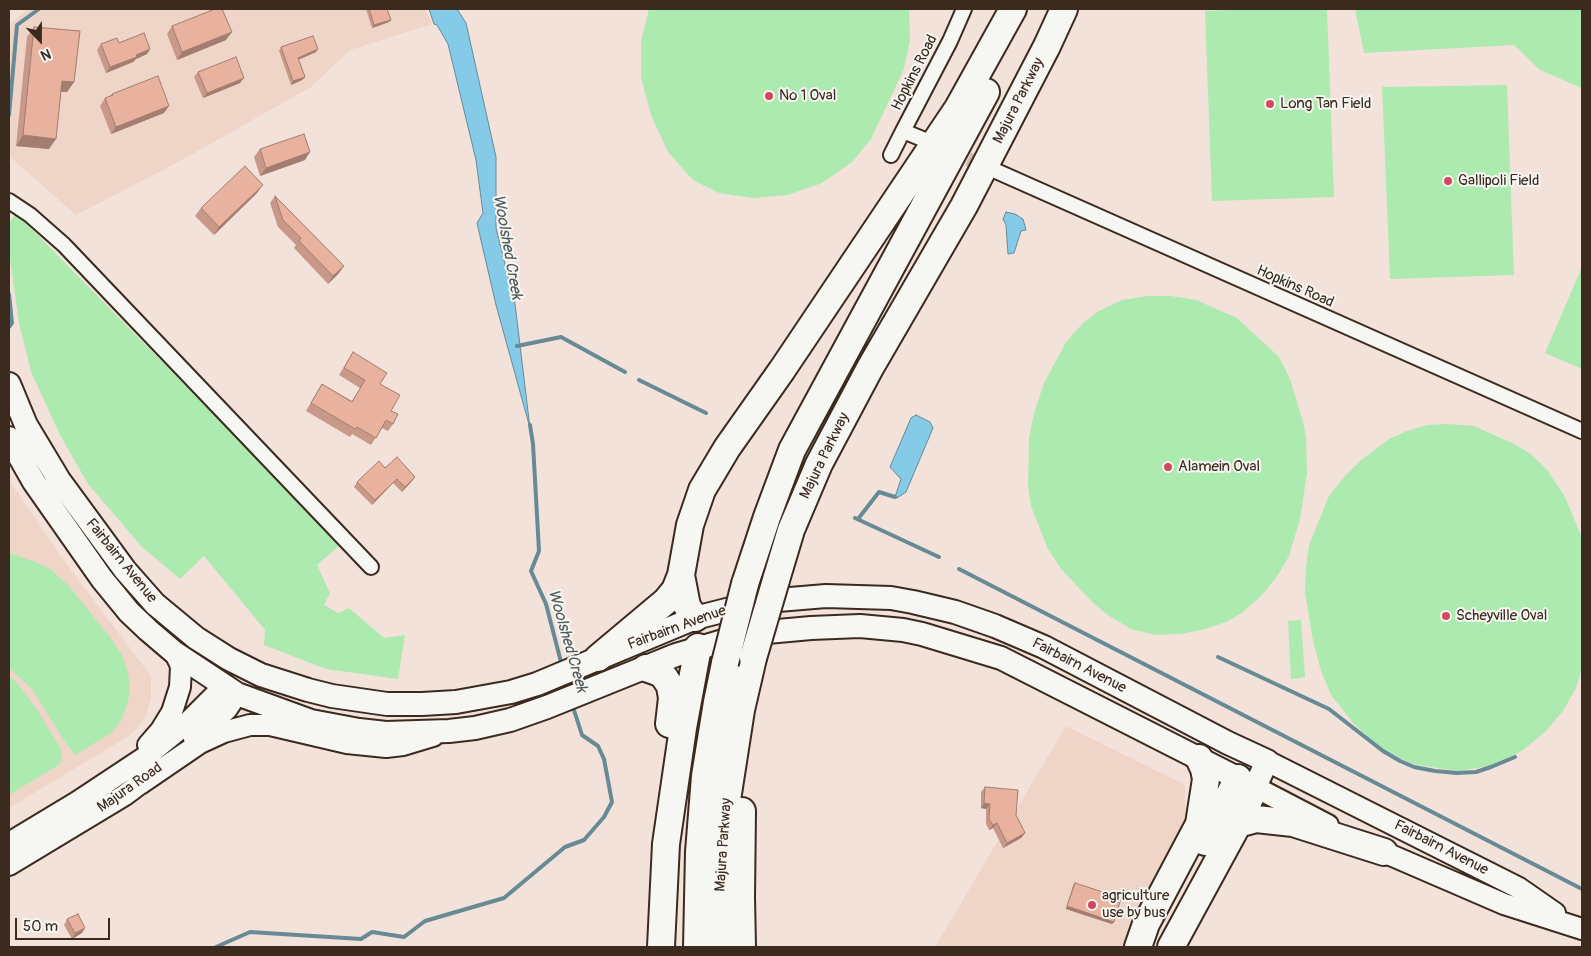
<!DOCTYPE html>
<html>
<head>
<meta charset="utf-8">
<style>
  body { margin:0 }
  #map { position:relative; width:1591px; height:956px; overflow:hidden; background:#f2e2d9; font-family:Pangolin,sans-serif }
  canvas { display:block }
  .frame { position:absolute; inset:0; border:10px solid #3b2a1e; pointer-events:none }
  .north { position:absolute; left:15px; top:15px; width:50px; height:50px; -webkit-text-stroke:4px #f6f6f2; paint-order:stroke; rotate:158deg; font-size:14px; font-weight:700; line-height:20px; text-align:center; color:#3b2a1e }
  .north::after { content:''; display:block; margin:auto; width:18px; height:22px; background:#3b2a1e; clip-path:polygon(50% 0,100% 100%,50% 72%,0 100%) }
  .scale { position:absolute; left:15px; top:918px; width:95px; height:22px; box-sizing:border-box; border:2px solid #3b2a1e; border-top:0; padding-left:6px; font-size:15px; line-height:18px; white-space:nowrap; color:#3b2a1e; -webkit-text-stroke:4px #f6f6f2; paint-order:stroke }
</style>
</head>
<body>
<div id="map">
<canvas width="1591" height="956"></canvas>
<div class="frame"></div>
<div class="north">N</div>
<div class="scale">50 m</div>
</div>
<script>
const ctx = document.querySelector('canvas').getContext('2d');
ctx.lineJoin = 'round';
function paint(path, color) { ctx.fillStyle = color; ctx.fill(path, 'evenodd'); }
const poly = rows => new Path2D(rows.map(r => 'M' + r).join(''));
function stroke(path, color, width, dash) { ctx.strokeStyle = color; ctx.lineWidth = width; ctx.lineCap = dash ? 'butt' : 'round'; ctx.setLineDash(dash || []); ctx.stroke(path); }
function label(font, color, halo, rows, align = 'center') {
  ctx.font = font + ' Pangolin,sans-serif'; ctx.lineWidth = 4; ctx.setLineDash([]); ctx.textBaseline = 'middle'; ctx.strokeStyle = halo; ctx.fillStyle = color; for (const [text, x, y, turn = 0] of rows) {
    ctx.save(); ctx.translate(x, y); ctx.rotate((+turn || 0) * Math.PI / 180); ctx.textAlign = isNaN(turn) ? turn : align; if (halo) ctx.strokeText(text, 0, 0); ctx.fillText(text, 0, 0); ctx.restore();
  }
}
paint(poly([
  [28,9,425,9,432,24,350,50,311,87,180,161,76,215,9,156,9,25],
  [9,480,62,558,151,676,151,697,147,713,139,726,129,736,9,808],
  [1066,726,1185,785,1185,823,1125,947,935,947]
]), '#efd4c8');
paint(poly([
  [649,9,909,9,910,40,904,69,871,139,852,162,822,183,787,195,752,198,719,193,693,180,668,152,651,115,641,77,641,41],
  [1251,9,1327,9,1334,197,1212,201,1205,11],
  [1355,9,1582,9,1582,88,1540,70,1514,45,1364,53],
  [1507,85,1514,275,1390,279,1382,87],
  [16,213,341,544,317,565,330,593,324,605,338,613,349,608,384,638,405,635,398,679,326,669,264,645,265,630,204,556,180,579,142,547,88,484,60,435,31,372,19,323,9,252,9,223],
  [1582,267,1582,369,1545,353],
  [1148,296,1171,296,1196,300,1237,318,1279,357,1290,379,1303,422,1306,437,1307,473,1300,519,1289,556,1278,575,1262,595,1242,613,1226,622,1205,629,1181,634,1156,635,1131,629,1109,616,1093,603,1061,569,1048,549,1031,506,1028,485,1029,438,1034,413,1044,383,1066,342,1083,323,1099,311,1122,300],
  [1448,424,1474,426,1514,444,1531,454,1548,471,1565,497,1582,538,1582,667,1576,688,1563,711,1545,732,1523,750,1495,765,1458,771,1412,764,1395,756,1379,747,1354,724,1331,695,1321,671,1313,641,1305,592,1306,567,1309,545,1329,496,1345,476,1360,461,1389,439,1407,431,1427,425],
  [9,553,33,561,50,569,68,585,110,637,122,655,128,673,130,688,128,702,121,721,111,733,75,755,65,742,32,689,9,668],
  [1301,620,1305,677,1291,679,1288,621],
  [9,676,18,684,38,711,62,751,60,764,9,795]
]), '#adeab0');
const water = poly([
  [429,9,457,9,466,23,496,157,496,228,515,304,530,428,496,305,477,223,483,213,476,160,448,44,437,25,434,24,429,9],
  [1006,212,1015,214,1023,219,1026,230,1021,231,1014,253,1008,254,1006,225,1003,219,1006,212],
  [916,415,930,422,933,428,906,492,897,498,895,497,901,479,890,467,911,418,916,415]
]);
paint(water, '#85cae6');
stroke(water, '#678a96', 1);
stroke(poly([
  [9,115,17,25,39,9],
  [9,294,12,323,9,327],
  [517,346,561,337,625,372],
  [639,380,706,413],
  [530,425,533,444,539,551,531,571,546,604,562,666],
  [855,518,939,557],
  [858,519,879,492,895,497],
  [959,569,1582,889],
  [1218,657,1329,709,1383,751,1400,761,1414,767,1435,771,1457,773,1476,772,1491,767,1515,757],
  [216,947,250,932,361,939,372,932,404,937,425,921,504,898,565,847,584,840,604,817,612,802,604,759,598,746,582,735,572,704]
]), '#678a96', 4);
stroke(poly([
  [949,150,988,168]
]), '#cdbdb4', 14, [14, 7]);
const minor = poly([
  [925,140,903,131,950,41,964,9],
  [891,155,903,131],
  [996,171,1582,431],
  [9,201,30,215,64,245,371,567]
]);
const secondary = poly([
  [194,739,227,709,237,694],
  [148,745,161,730,172,712,180,687,181,666,175,653],
  [1267,761,1519,888,1555,913],
  [140,784,200,743,224,732,250,725,270,725,347,743,386,747,403,745,433,736],
  [1255,787,1328,825],
  [9,843,77,802,148,755,186,724,224,686],
  [1372,847,1504,904,1582,929],
  [9,865,125,795,149,777]
]);
const primary = poly([
  [9,384,26,425,59,480,125,570,155,604,196,638,229,659,261,675,308,690,332,696,387,704,422,704,456,702,511,692,537,684,695,618,742,606,766,601,826,596,891,598,913,602,955,612,995,626,1044,647,1228,743,1267,761,1255,787,1001,658,922,634,903,630,860,626,811,628,756,633,723,641,676,655,547,707,510,720,475,728,449,731,386,733,359,730,311,721,237,694,175,653,148,630,129,612,102,579,34,482,9,438]
]);
const motorway = poly([
  [776,580,791,530,819,464,870,368,964,206,1047,46,1064,9],
  [745,584,767,517,792,450,986,92],
  [695,618,687,606,681,575,690,525,702,490,727,448,782,370,958,108,1013,9],
  [598,658,666,601,675,590,681,575],
  [646,668,660,673,665,678,670,686,672,698,669,724],
  [1238,824,1256,819,1293,823,1384,852],
  [1205,842,1238,778],
  [661,947,666,844,683,728,698,647],
  [697,947,699,852,705,776,717,702,725,663],
  [719,947,722,845,727,800,741,710,753,658],
  [742,947,741,897,742,811],
  [1138,947,1146,924,1199,824,1206,779,1204,769,1199,758],
  [1171,947,1238,824,1255,787]
]);
stroke(minor, '#3b2a1e', 18);
stroke(secondary, '#3b2a1e', 24);
stroke(primary, '#3b2a1e', 26);
stroke(motorway, '#3b2a1e', 30);
stroke(minor, '#f6f6f2', 14);
stroke(secondary, '#f6f6f2', 20);
stroke(primary, '#f6f6f2', 22);
stroke(motorway, '#f6f6f2', 26);
const motorwayBridge = poly([
  [753,658,776,580],
  [725,663,745,584]
]);
stroke(motorwayBridge, '#3b2a1e', 30, []);
stroke(motorwayBridge, '#f6f6f2', 26);
paint(poly([
  [366,9,387,9,391,20,389,22,372,28],
  [172,26,226,40,177,60,167,34],
  [34,27,74,82,67,92,61,92,49,149,16,146,27,37],
  [119,43,150,49,147,54,136,59,133,62,106,73,97,50,101,44],
  [281,47,316,52,298,60,305,77,302,80,291,85,279,51],
  [198,72,240,83,203,98,194,77],
  [112,94,164,113,111,134,100,106,105,98,110,96],
  [260,149,305,160,260,176,254,157],
  [257,193,214,235,195,216,201,208],
  [275,196,344,266,339,273,328,284,294,248,296,245,278,227,270,203],
  [353,352,380,384,391,411,393,424,388,431,382,428,371,445,352,434,350,437,306,411,322,384,352,401,360,388,339,375],
  [385,468,415,477,412,481,402,492,393,483,372,505,354,487,357,482],
  [985,787,1016,815,1025,833,1021,838,1003,848,993,828,989,830,986,824,986,809,981,808,981,792],
  [1075,883,1112,924,1066,909,1073,885],
  [67,919,82,933,72,939,64,925]
]), '#c89989');
paint(poly([
  [391,20,389,22,372,28,374,25],
  [232,32,226,40,177,60,182,52],
  [150,49,147,54,136,59,133,62,106,73,110,67],
  [318,49,316,52,295,61,298,58],
  [305,77,302,80,291,85,293,81],
  [244,78,240,83,203,98,207,93],
  [62,81,74,82,67,92,55,91],
  [169,106,164,113,111,134,116,127],
  [23,135,56,139,49,149,16,146],
  [310,152,305,160,260,176,266,168],
  [263,185,257,193,214,235,219,227],
  [344,266,339,273,328,284,333,276],
  [415,477,412,481,402,492,405,487],
  [397,479,393,483,372,505,375,500],
  [984,803,990,804,986,809,981,808],
  [997,823,993,828,989,830,993,825],
  [1025,833,1021,838,1003,848,1007,843],
  [1067,906,1114,922,1112,924,1066,909],
  [85,928,82,933,72,939,75,933]
]), '#a37d6f');
const building = poly([
  [215,9,222,9,232,32,182,52,172,26,215,9],
  [369,9,387,9,391,20,374,25,369,9],
  [34,27,80,31,74,82,62,81,56,139,23,135,34,27],
  [144,33,150,49,136,55,137,57,110,67,101,44,117,38,119,43,144,33],
  [313,36,318,49,298,58,305,77,293,81,281,47,313,36],
  [236,57,244,78,207,93,198,72,236,57],
  [158,76,169,106,116,127,105,98,113,95,112,94,158,76],
  [304,134,310,152,266,168,260,149,304,134],
  [245,166,263,185,219,227,201,208,245,166],
  [275,196,344,266,333,276,299,241,301,238,283,220,275,196],
  [353,352,387,373,380,384,400,395,391,411,398,414,393,424,386,420,376,438,357,427,355,429,311,403,322,384,352,402,365,380,344,368,353,352],
  [397,457,415,477,405,487,397,479,375,500,357,482,379,461,385,468,397,457],
  [985,787,1018,790,1016,815,1025,833,1007,843,997,823,993,825,989,819,990,804,984,803,985,787],
  [1075,883,1121,898,1114,922,1067,906,1075,883],
  [78,914,85,928,75,933,67,919,78,914]
]);
paint(building, '#e9b29f');
stroke(building, '#a37d6f', 1);
for (const [x, y, r, color] of [
  [769,96,5,"#d1495b"],
  [1270,104,5,"#d1495b"],
  [1448,181,5,"#d1495b"],
  [1168,467,5,"#d1495b"],
  [1446,616,5,"#d1495b"],
  [1092,905,5,"#d1495b"]
]) { const dot = new Path2D(); dot.arc(x, y, r, 0, 2 * Math.PI); ctx.fillStyle = color; ctx.fill(dot); stroke(dot, '#f6f6f2', 2); }
label('15px', '#3b2a1e', '#f6f6f2', [
  ["Hopkins Road",915,73,-63],
  ["Majura Parkway",1019,101,-63],
  ["Hopkins Road",1295,287,24],
  ["Majura Parkway",825,456,-64],
  ["Fairbairn Avenue",121,561,51],
  ["Fairbairn Avenue",677,628,-20],
  ["Fairbairn Avenue",1079,666,27],
  ["Majura Road",130,788,-35],
  ["Majura Parkway",724,845,-86],
  ["Fairbairn Avenue",1441,848,27]
]);
label('15px', '#3b2a1e', '#f6f6f2', [
  ["No 1 Oval",779,96],
  ["Long Tan Field",1280,104],
  ["Gallipoli Field",1458,181],
  ["Alamein Oval",1178,467],
  ["Scheyville Oval",1456,616],
  ["agriculture",1102,896],
  ["use by bus",1102,913]
], 'left');
label('italic 16px', '#515a5a', '#f6f6f2', [
  ["Woolshed Creek",507,247,80],
  ["Woolshed Creek",567,641,74]
]);
</script>
</body>
</html>
